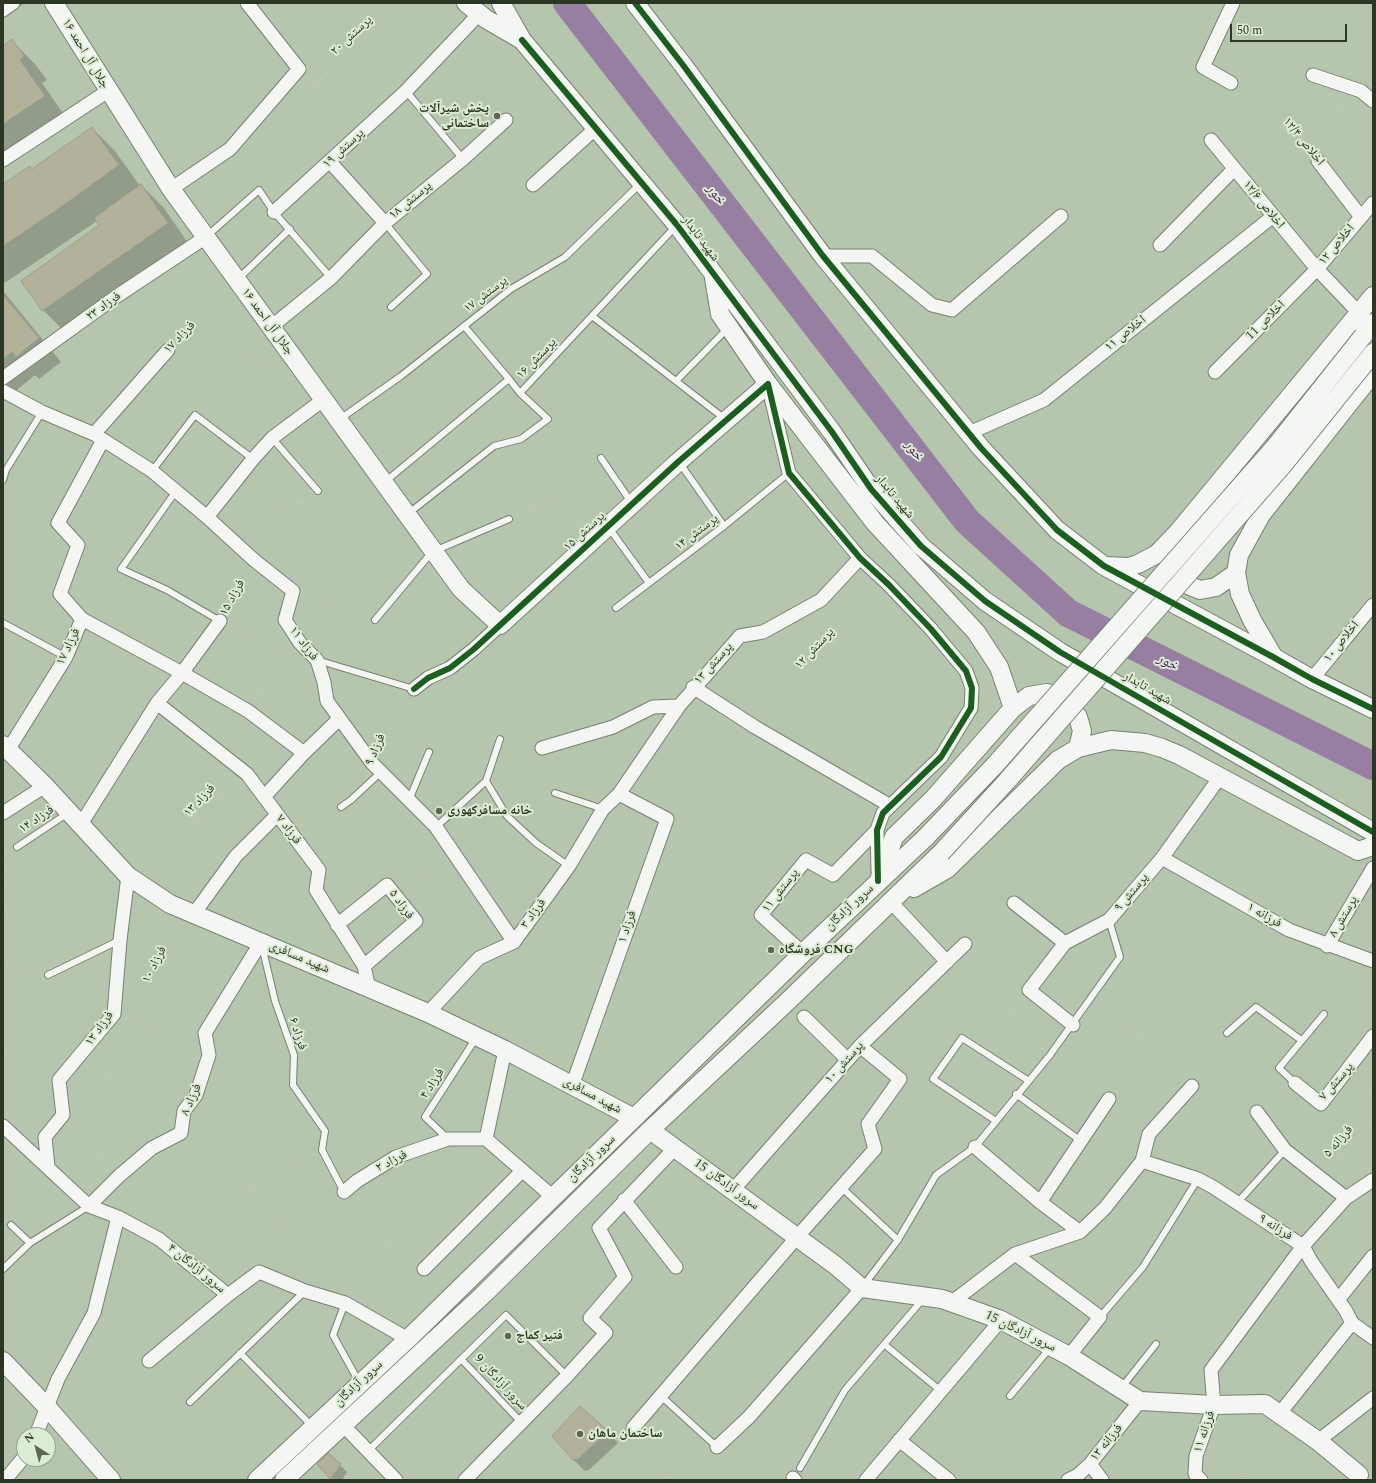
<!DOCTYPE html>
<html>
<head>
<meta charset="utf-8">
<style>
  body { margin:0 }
  #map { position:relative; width:1376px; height:1483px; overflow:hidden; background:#b6c5ad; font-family:Spectral,serif }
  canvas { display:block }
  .frame { position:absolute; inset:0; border:4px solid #2c3625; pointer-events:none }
  .north { position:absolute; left:16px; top:1427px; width:40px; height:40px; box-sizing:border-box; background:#dcebd4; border:1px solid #96a38e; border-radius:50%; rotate:324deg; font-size:11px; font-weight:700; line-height:16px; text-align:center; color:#2c3625 }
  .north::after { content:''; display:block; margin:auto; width:14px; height:18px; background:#5c6855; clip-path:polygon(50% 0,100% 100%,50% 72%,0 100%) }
  .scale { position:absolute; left:1230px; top:24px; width:117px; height:18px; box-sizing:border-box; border:2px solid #2c3625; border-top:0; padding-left:5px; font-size:12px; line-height:14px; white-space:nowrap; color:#2c3625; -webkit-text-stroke:3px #dcebd4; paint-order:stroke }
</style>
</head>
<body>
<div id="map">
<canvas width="1376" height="1483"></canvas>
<div class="frame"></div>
<div class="north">N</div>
<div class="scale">50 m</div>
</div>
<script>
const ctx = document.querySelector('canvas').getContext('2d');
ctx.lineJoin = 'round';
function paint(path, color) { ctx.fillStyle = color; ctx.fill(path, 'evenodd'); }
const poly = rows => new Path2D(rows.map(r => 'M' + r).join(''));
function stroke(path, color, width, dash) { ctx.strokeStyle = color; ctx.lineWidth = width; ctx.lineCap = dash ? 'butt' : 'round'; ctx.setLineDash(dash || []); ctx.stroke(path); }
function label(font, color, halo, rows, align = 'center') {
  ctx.font = font + ' Spectral,"Noto Naskh Arabic",serif'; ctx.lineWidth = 4; ctx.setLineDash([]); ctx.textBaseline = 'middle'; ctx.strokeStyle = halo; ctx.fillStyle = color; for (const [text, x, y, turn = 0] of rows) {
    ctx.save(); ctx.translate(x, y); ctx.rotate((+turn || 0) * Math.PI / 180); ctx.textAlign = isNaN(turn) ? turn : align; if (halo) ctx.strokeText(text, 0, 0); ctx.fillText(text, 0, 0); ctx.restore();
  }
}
paint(poly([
  [3,3,25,3,3,18],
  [12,41,35,64,47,80,42,83,67,119,3,163,3,47],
  [92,128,115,151,140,186,141,185,164,208,190,246,66,333,43,310,100,225,97,221,3,284,3,185,32,170],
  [3,291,61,362,39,379,35,375,3,401],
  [607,1431,618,1443,589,1470,585,1471,573,1459],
  [318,1464,340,1465,347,1472,342,1480,333,1480]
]), '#0003');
stroke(poly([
  [567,3,967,521,1068,613,1373,766]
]), '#967fa0', 28);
const building = poly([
  [12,39,24,56,20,60,45,96,3,124,3,46,12,39],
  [92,127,119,165,58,209,3,246,3,184,30,166,32,169,92,127],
  [141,184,168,223,42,311,21,281,99,225,94,218,141,184],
  [3,295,39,338,16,357,12,352,3,359,3,295],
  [580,1406,608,1431,578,1459,573,1460,552,1436,580,1406],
  [328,1453,341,1464,330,1479,317,1464,328,1453]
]);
paint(building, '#b4b19a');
stroke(building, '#9d9e8b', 1);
const lane = poly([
  [406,91,463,159],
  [385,223,427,274,391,307],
  [207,236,259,190,274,212,331,278],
  [238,279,290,229],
  [592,316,725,419],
  [464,326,509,379],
  [676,381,728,328],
  [340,419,401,376,511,289,565,257,641,183],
  [272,438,318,491],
  [601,458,631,502],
  [679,462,724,526],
  [152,471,195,415,253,459],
  [3,480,6,470,42,412],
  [386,481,509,379,520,393,675,227],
  [176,491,121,569,167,590,220,621],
  [409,513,494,446,521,439,548,419,520,393],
  [609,528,649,583],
  [616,608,724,526,789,473],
  [375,620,432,552,509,519],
  [3,623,66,657],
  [317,660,414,689],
  [486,781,507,816,536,843,569,866],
  [555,793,603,809],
  [409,800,429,752],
  [341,807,351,800,381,772],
  [436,827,486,781,500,739],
  [17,847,68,813],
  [262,946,275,1001,294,1055,293,1085,325,1131,322,1150,344,1192],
  [48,975,120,940],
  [1227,1033,1256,1007,1301,1040],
  [1295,1083,1279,1068,1324,1014],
  [1016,1094,1081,1141],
  [996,1121,933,1079,962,1038,1029,1081],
  [448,1139,425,1117,476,1038],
  [841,1187,898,1240],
  [1237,1203,1285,1150],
  [11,1225,30,1243],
  [3,1269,30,1243,89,1206],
  [864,1285,898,1240,936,1175,975,1147,1050,1055,1120,957,1109,920],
  [345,1303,333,1335,359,1382],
  [1100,1317,1143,1267,1198,1179],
  [885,1345,941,1391],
  [240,1353,312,1426],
  [462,1360,521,1422],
  [1122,1387,1156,1344],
  [661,1396,717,1447],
  [1010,1396,1050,1348],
  [190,1402,305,1291],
  [368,1451,506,1315,567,1376],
  [800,1468,845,1390,923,1299]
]);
const street = poly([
  [3,10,13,3],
  [1313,75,1361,91,1373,101],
  [1231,83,1203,67,1233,3],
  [1211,140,1317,269,1359,313],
  [3,160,108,91],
  [1318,161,1361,217],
  [331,163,385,223],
  [533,185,596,128],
  [171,189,230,149,299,69,247,3],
  [274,212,406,91,479,14],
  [1160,245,1234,169],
  [823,256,872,256,932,305,952,310,1061,216],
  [271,327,331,278,385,223,463,159,506,120],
  [1215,372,1317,269,1373,203],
  [3,378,117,296,206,237],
  [769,389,789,473,860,558,889,585,931,629,966,671,972,688,971,708,941,757,883,813,877,830,878,871],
  [3,391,42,412,94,434,152,471,207,517],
  [323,400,272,438,253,459,207,517,254,560,293,591,285,620,300,643,317,660,324,682,327,701,372,763,436,827,514,942],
  [969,433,1044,400,1272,217],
  [94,434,168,350],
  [82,619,182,673,248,711,304,753],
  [1312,679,1373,605],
  [693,687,755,727,889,805],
  [414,689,428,678,450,668,474,649,500,625],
  [157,703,247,774,319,870,316,890,364,966,369,989],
  [542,748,613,727,653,707,679,706],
  [8,750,66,657,82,619,60,594,78,545,58,523,103,440],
  [264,797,304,753,339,719],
  [3,813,45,786],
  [81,824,157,703,182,673,220,621],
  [1162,858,1289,930,1373,961],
  [891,902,947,962],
  [1014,903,1065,943],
  [193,915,236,856,277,815],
  [337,925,387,885,416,921,364,966],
  [1327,946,1373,868],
  [803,953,761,915,806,860,833,875,877,830],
  [428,1013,479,958,514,942,569,866,603,809,619,794,679,706,740,636,763,632,821,600,860,558],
  [804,1017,848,1060],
  [1073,1025,1029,990,1065,943,1109,920,1162,858,1220,777],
  [1295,1083,1321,1104,1373,1036],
  [572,1086,667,819,619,794],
  [3,1126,89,1206,118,1217,159,1239,228,1295,259,1272,305,1291,345,1303,408,1339],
  [486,1139,553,1197],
  [975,1147,1040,1202,1080,1232],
  [1142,1161,1198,1179,1213,1187,1303,1246,1311,1261,1346,1311,1352,1323,1373,1338],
  [48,1167,45,1137,63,1115,59,1080,114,1014,120,940,128,876],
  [733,1190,860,1046,965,944],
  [344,1192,357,1181,396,1157,448,1139,486,1139,505,1050],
  [1346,1198,1373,1180],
  [624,1200,676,1267],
  [1040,1202,1109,1099],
  [89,1206,119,1176,152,1148,181,1133,184,1111,196,1095,209,1055,205,1033,261,942],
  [1015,1254,1100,1317,1069,1356],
  [424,1269,522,1171],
  [1338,1300,1373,1256],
  [952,1302,1015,1254,1080,1232,1105,1208,1142,1161,1149,1134,1192,1086],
  [149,1361,228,1295],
  [1280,1413,1352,1323],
  [343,1425,396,1480],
  [633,1428,797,1237,875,1149,868,1124,900,1079,860,1046],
  [36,1435,58,1379,94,1313,118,1217],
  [899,1440,949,1480],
  [1318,1441,1373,1398],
  [717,1447,749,1417,862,1288],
  [1090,1464,1102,1480],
  [793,1478,795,1480],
  [5,1480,24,1457],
  [465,1480,567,1376,606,1333,590,1318,625,1277,599,1228,675,1148],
  [866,1480,1001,1320],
  [1068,1480,1078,1475,1090,1464,1140,1401],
  [1201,1480,1195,1474,1196,1456,1214,1405,1211,1370,1303,1246,1346,1198,1285,1150,1257,1112]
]);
const secondary = poly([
  [54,3,171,189,461,589,500,625,678,462,768,384],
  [466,3,486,19,522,40,501,3],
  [635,3,683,65,823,256,981,448,1057,530,1104,566,1273,657,1312,679,1373,709],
  [522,40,677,225,832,432,871,489,921,546,985,601,1060,652,1373,832],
  [714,278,720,314,768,384,875,523,976,632,999,667,1013,708,933,799,894,837,880,877],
  [1363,336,1373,323],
  [1107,566,1128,567,1138,564,1157,554,1178,532,1373,296],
  [1173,568,1176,576,1188,585,1200,590,1216,587,1236,573],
  [1273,656,1252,620,1240,594,1236,573,1239,555,1261,515,1373,373],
  [1013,708,1029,696,1047,693,1064,701,1078,717,1082,731,1078,748],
  [3,745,45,786,128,876,170,904,428,1013,505,1050,634,1118],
  [914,888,947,869,1058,760,1078,748,1111,740,1145,743,1162,748,1179,755,1358,851,1373,846],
  [650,1130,835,1265,862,1288,942,1299,1001,1320,1069,1356,1140,1401,1214,1405,1265,1404,1318,1441,1359,1475],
  [3,1361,46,1406,111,1480],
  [257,1480,408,1339,803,953,926,837],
  [284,1480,484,1294,650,1130,788,1001,941,853]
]);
stroke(lane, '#778270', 8);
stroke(street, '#778270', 15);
stroke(secondary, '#778270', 20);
stroke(poly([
  [1369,3,1373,6],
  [309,79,352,122],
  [315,84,402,3],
  [1241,89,1273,107,1310,150],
  [515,112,542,89],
  [379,135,417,179],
  [1302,139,1348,102],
  [237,159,253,182],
  [543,195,579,231],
  [1275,196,1308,169],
  [435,267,476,226,482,226,523,193],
  [552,277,584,309],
  [339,289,395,368],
  [126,305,159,341],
  [93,330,135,368],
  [177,341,225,292],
  [415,378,448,418],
  [202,407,238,363,250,355,262,365,272,357],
  [556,425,593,452],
  [27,452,65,480],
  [509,452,533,509],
  [326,485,351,466],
  [517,515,568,493,583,527],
  [255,541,278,508,299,503],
  [300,579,329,532,300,503,309,497],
  [173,581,207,536],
  [305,595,366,617],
  [226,610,248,571],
  [102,614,117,578],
  [621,617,670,692],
  [232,627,284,652,291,654],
  [145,638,163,599],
  [360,662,372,629],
  [255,699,284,652],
  [765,717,879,595],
  [510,741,529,745],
  [250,759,263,739],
  [386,759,409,700],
  [311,764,336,799],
  [357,807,365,816,347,832,363,851,358,857,371,872,375,870,378,874],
  [678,813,704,816,774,877],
  [196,820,225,847],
  [306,829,332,812],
  [3,856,9,852],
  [3,867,12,878,3,885],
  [149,872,234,780],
  [405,887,424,870,437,882,448,870],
  [3,907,42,966],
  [1124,922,1164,961,1196,1005,1214,1012,1222,1025],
  [270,929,290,896,302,885],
  [976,951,1018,983],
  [3,964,39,973],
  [58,981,100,1005],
  [1097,1006,1129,1027,1156,1050,1182,1076],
  [126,1019,136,1025,159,1031,193,1032],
  [1331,1020,1354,1038],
  [136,1025,186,927],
  [990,1045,1022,1000],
  [3,1055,31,1037,45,984],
  [97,1055,108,1079,130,1073,148,1134],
  [909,1068,913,1064,925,1073],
  [1354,1083,1373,1097],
  [1202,1094,1241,1123,1245,1120],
  [1267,1104,1284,1091],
  [73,1126,110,1166],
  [1329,1168,1373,1119],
  [246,1179,255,1187,280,1226],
  [381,1183,442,1233],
  [384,1242,414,1262],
  [257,1260,255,1242,280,1226,332,1198],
  [246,1265,240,1261,219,1208,314,1154],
  [352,1293,397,1225,377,1208,382,1183],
  [104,1322,140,1352],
  [837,1337,859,1359],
  [158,1370,183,1395],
  [577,1384,624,1420],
  [759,1426,793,1461],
  [640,1438,660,1470,669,1480],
  [666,1477,706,1453],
  [1243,1480,1271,1428]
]), '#c3c7c0', 2.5, [1, 3]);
stroke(lane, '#f4f6f3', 6);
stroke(street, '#f4f6f3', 13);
stroke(secondary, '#f4f6f3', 18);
const secondaryBridge = poly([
  [926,837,995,765,1274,448,1363,336],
  [941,853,1006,782,1283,465,1373,353]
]);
stroke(secondaryBridge, '#778270', 20, []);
stroke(secondaryBridge, '#f4f6f3', 18);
stroke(poly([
  [635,3,683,65,823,256,981,448,1057,530,1104,566,1273,657,1312,679,1373,709],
  [522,40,677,225,832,432,871,489,921,546,985,601,1060,652,1373,832],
  [414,689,428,678,450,668,474,649,678,462,768,384,789,473,860,558,889,585,931,629,966,671,972,688,971,708,941,757,883,813,877,830,878,881]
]), '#1b5e20', 6);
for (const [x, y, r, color] of [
  [497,116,4,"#5c6855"],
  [439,811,4,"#5c6855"],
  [771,950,4,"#5c6855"],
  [508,1336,4,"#5c6855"],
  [580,1434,4,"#5c6855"]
]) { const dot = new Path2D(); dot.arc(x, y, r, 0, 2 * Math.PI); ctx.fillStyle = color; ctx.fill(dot); stroke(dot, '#dcebd4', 1.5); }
label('13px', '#2c3625', '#dcebd4', [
  ["پرستش ۲۰",352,36,-43],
  ["جلال آل احمد ۱۶",85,54,59],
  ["اخلاص ۱۲/۴",1303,142,51],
  ["پرستش ۱۹",344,149,-43],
  ["پرستش ۱۸",411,201,-40],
  ["اخلاص ۱۲/۶",1263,205,51],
  ["شهید تابدار",700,239,53],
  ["اخلاص ۱۲",1337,245,-50],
  ["پرستش ۱۷",486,295,-37],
  ["فرزاد ۲۳",104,307,-36],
  ["اخلاص 11",1266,321,-45],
  ["جلال آل احمد ۱۶",267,322,54],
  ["اخلاص ۱۱",1126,334,-39],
  ["فرزاد ۱۷",180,338,-46],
  ["پرستش ۱۶",537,359,-46],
  ["شهید تابدار",894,497,50],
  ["پرستش ۱۵",585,532,-43],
  ["پرستش ۱۴",697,533,-37],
  ["فرزاد ۱۵",233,598,-61],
  ["اخلاص ۱۰",1342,642,-51],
  ["فرزاد ۱۱",303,644,53],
  ["فرزاد ۱۷",69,647,-64],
  ["پرستش ۱۲",815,649,-47],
  ["پرستش ۱۳",714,664,-48],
  ["شهید تابدار",1147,689,30],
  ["فرزاد ۹",376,750,-67],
  ["فرزاد ۱۳",200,801,-47],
  ["فرزاد ۱۴",37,820,-34],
  ["فرزاد ۷",288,830,53],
  ["پرستش ۱۱",781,891,-52],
  ["پرستش ۹",1132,893,-50],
  ["فرزاد ۵",401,905,55],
  ["سرور آزادگان",850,908,-43],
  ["فرزاد ۳",534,914,-54],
  ["فرزانه ۱",1264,916,30],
  ["پرستش ۸",1344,917,-60],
  ["فرزاد ۱",628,927,-71],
  ["شهید مسافری",299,958,23],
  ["فرزاد ۱۰",155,965,-63],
  ["فرزاد ۱۲",100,1029,-54],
  ["فرزاد ۶",297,1034,72],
  ["پرستش ۱۰",845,1063,-48],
  ["پرستش ۷",1337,1082,-49],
  ["فرزاد ۴",433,1084,-57],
  ["شهید مسافری",592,1096,28],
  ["فرزاد ۸",192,1100,-66],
  ["فرزانه ۵",1339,1142,-49],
  ["سرور آزادگان",592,1159,-44],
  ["فرزاد ۲",392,1162,-27],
  ["سرور آزادگان 15",726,1185,36],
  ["فرزانه ۹",1275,1228,33],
  ["سرور آزادگان ۴",196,1269,39],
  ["سرور آزادگان 15",1020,1332,26],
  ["سرور آزادگان 9",500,1383,47],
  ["سرور آزادگان",359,1384,-43],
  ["فرزانه ۱۱",1205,1432,-71],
  ["فرزانه ۱۳",1107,1443,-51]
]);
label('bold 13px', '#2c3625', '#dcebd4', [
  ["پخش شیرآلات",489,109,"right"],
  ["ساختمانی",489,124,"right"],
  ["خانه مسافرکهوری",447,811],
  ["فروشگاه CNG",779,950],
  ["فتیر کماج",516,1336],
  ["ساختمان ماهان",588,1434]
], 'left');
label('italic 14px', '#4d1963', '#dcebd4', [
  ["خور",715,195,52],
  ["خور",913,451,52],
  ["خور",1167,663,27]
]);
</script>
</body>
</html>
